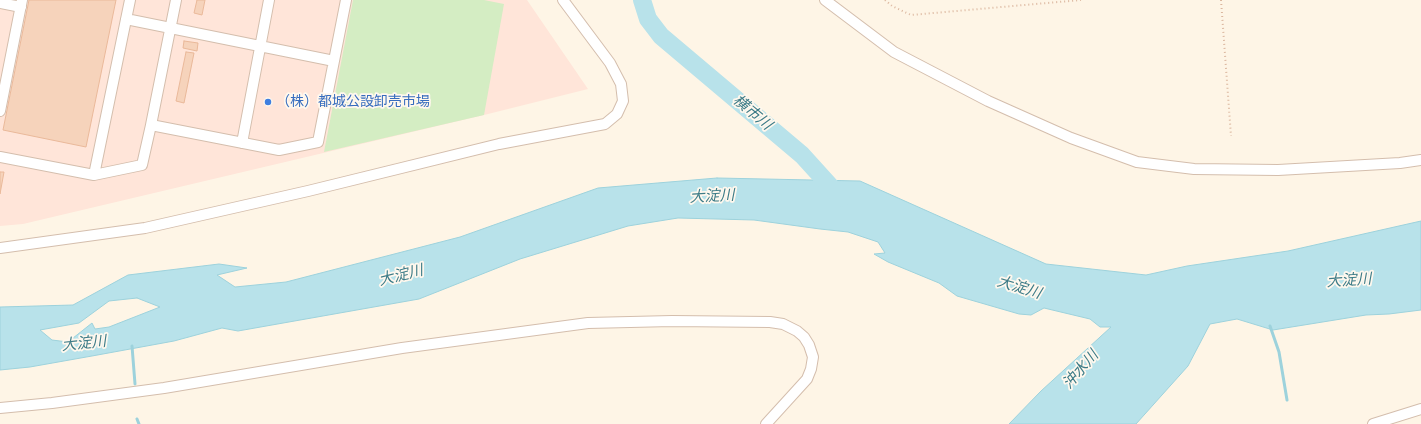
<!DOCTYPE html>
<html>
<head>
<meta charset="utf-8">
<style>
  body { margin:0 }
  canvas { display:block; background:#fef5e6 }
</style>
</head>
<body>
<canvas width="1421" height="424"></canvas>
<script>
const ctx = document.querySelector('canvas').getContext('2d');
ctx.lineJoin = 'round';
function paint(path, color) { ctx.fillStyle = color; ctx.fill(path, 'evenodd'); }
const poly = rows => new Path2D(rows.map(r => 'M' + r).join(''));
function stroke(path, color, width, dash) { ctx.strokeStyle = color; ctx.lineWidth = width; ctx.lineCap = dash ? 'butt' : 'round'; ctx.setLineDash(dash || []); ctx.stroke(path); }
function label(font, color, halo, rows, align = 'center') {
  ctx.font = font + ' Signika,"Noto Sans JP",sans-serif'; ctx.lineWidth = 3.5; ctx.setLineDash([]); ctx.textBaseline = 'middle'; ctx.strokeStyle = halo; ctx.fillStyle = color; for (const [text, x, y, turn = 0] of rows) {
    ctx.save(); ctx.translate(x, y); ctx.rotate((+turn || 0) * Math.PI / 180); ctx.textAlign = isNaN(turn) ? turn : align; if (halo) ctx.strokeText(text, 0, 0); ctx.fillText(text, 0, 0); ctx.restore();
  }
}
paint(poly([
  [0,0,527,0,588,89,484,115,23,224,0,226]
]), '#ffe5d9');
paint(poly([
  [353,0,484,0,504,4,484,115,324,152]
]), '#d4edc3');
const water = poly([
  [717,178,860,181,1046,264,1146,275,1187,266,1288,251,1421,221,1421,310,1389,314,1366,315,1273,330,1237,319,1210,324,1188,366,1136,424,1009,424,1041,391,1111,327,1100,327,1090,319,1044,308,1031,315,1019,314,957,296,939,283,888,262,874,254,885,253,878,242,848,232,820,229,754,220,678,218,628,226,520,259,419,299,238,331,222,328,174,341,92,356,30,367,0,370,0,307,73,305,128,275,219,264,247,268,217,275,235,287,286,282,460,237,598,188,717,178],
  [137,298,160,307,109,327,95,329,92,323,68,342,52,340,40,330,79,323,109,301,137,298]
]);
paint(water, '#b8e2ea');
stroke(water, '#9dd2dc', 1);
stroke(poly([
  [1270,326,1279,352,1287,400],
  [132,346,135,384],
  [137,419,139,424]
]), '#9dd2dc', 3);
stroke(poly([
  [642,0,648,19,661,36,802,155,841,198]
]), '#b8e2ea', 18);
const building = poly([
  [29,0,116,0,86,147,3,130,29,0],
  [197,0,205,0,202,15,194,13,197,0],
  [184,41,198,43,197,51,183,48,184,41],
  [186,52,194,53,184,103,176,101,186,52],
  [0,172,4,172,0,194,0,172]
]);
paint(building, '#f6d3bb');
stroke(building, '#eab99a', 1);
const minor = poly([
  [825,0,894,52,988,101,1071,138,1137,162,1194,169,1278,170,1400,163,1421,160],
  [0,3,21,7],
  [126,19,334,61],
  [0,111,22,0],
  [151,125,176,0],
  [242,143,269,0],
  [0,157,94,175,130,0],
  [94,175,142,165,151,125,279,150,318,142,346,0],
  [0,248,145,228,308,191,499,144,605,124,617,114,623,101,621,84,610,63,563,0],
  [0,408,52,403,164,388,402,348,588,323,672,321,770,322,783,324,797,331,804,337,809,345,813,357,811,369,807,379,766,424],
  [1373,424,1421,409]
]);
stroke(minor, '#d4bead', 12);
stroke(poly([
  [885,0,892,6,911,15,1081,0],
  [1221,0,1231,136]
]), '#dbb69e', 2, [1, 3]);
stroke(minor, '#fff', 10);
for (const [x, y, r, color] of [
  [268,102,4,"#3f7fe0"]
]) { const dot = new Path2D(); dot.arc(x, y, r, 0, 2 * Math.PI); ctx.fillStyle = color; ctx.fill(dot); stroke(dot, '#fff8ee', 1.5); }
label('14px', '#366cbe', '#fff8ee', [
  ["（株）都城公設卸売市場",276,102]
], 'left');
label('italic 15px', '#3c7b87', '#fff8ee', [
  ["横市川",752,113,40],
  ["大淀川",712,197,-3],
  ["大淀川",401,276,-14],
  ["大淀川",1349,281,-4],
  ["大淀川",1019,288,17],
  ["大淀川",84,344,-6],
  ["沖水川",1081,370,-49]
]);
</script>
</body>
</html>
